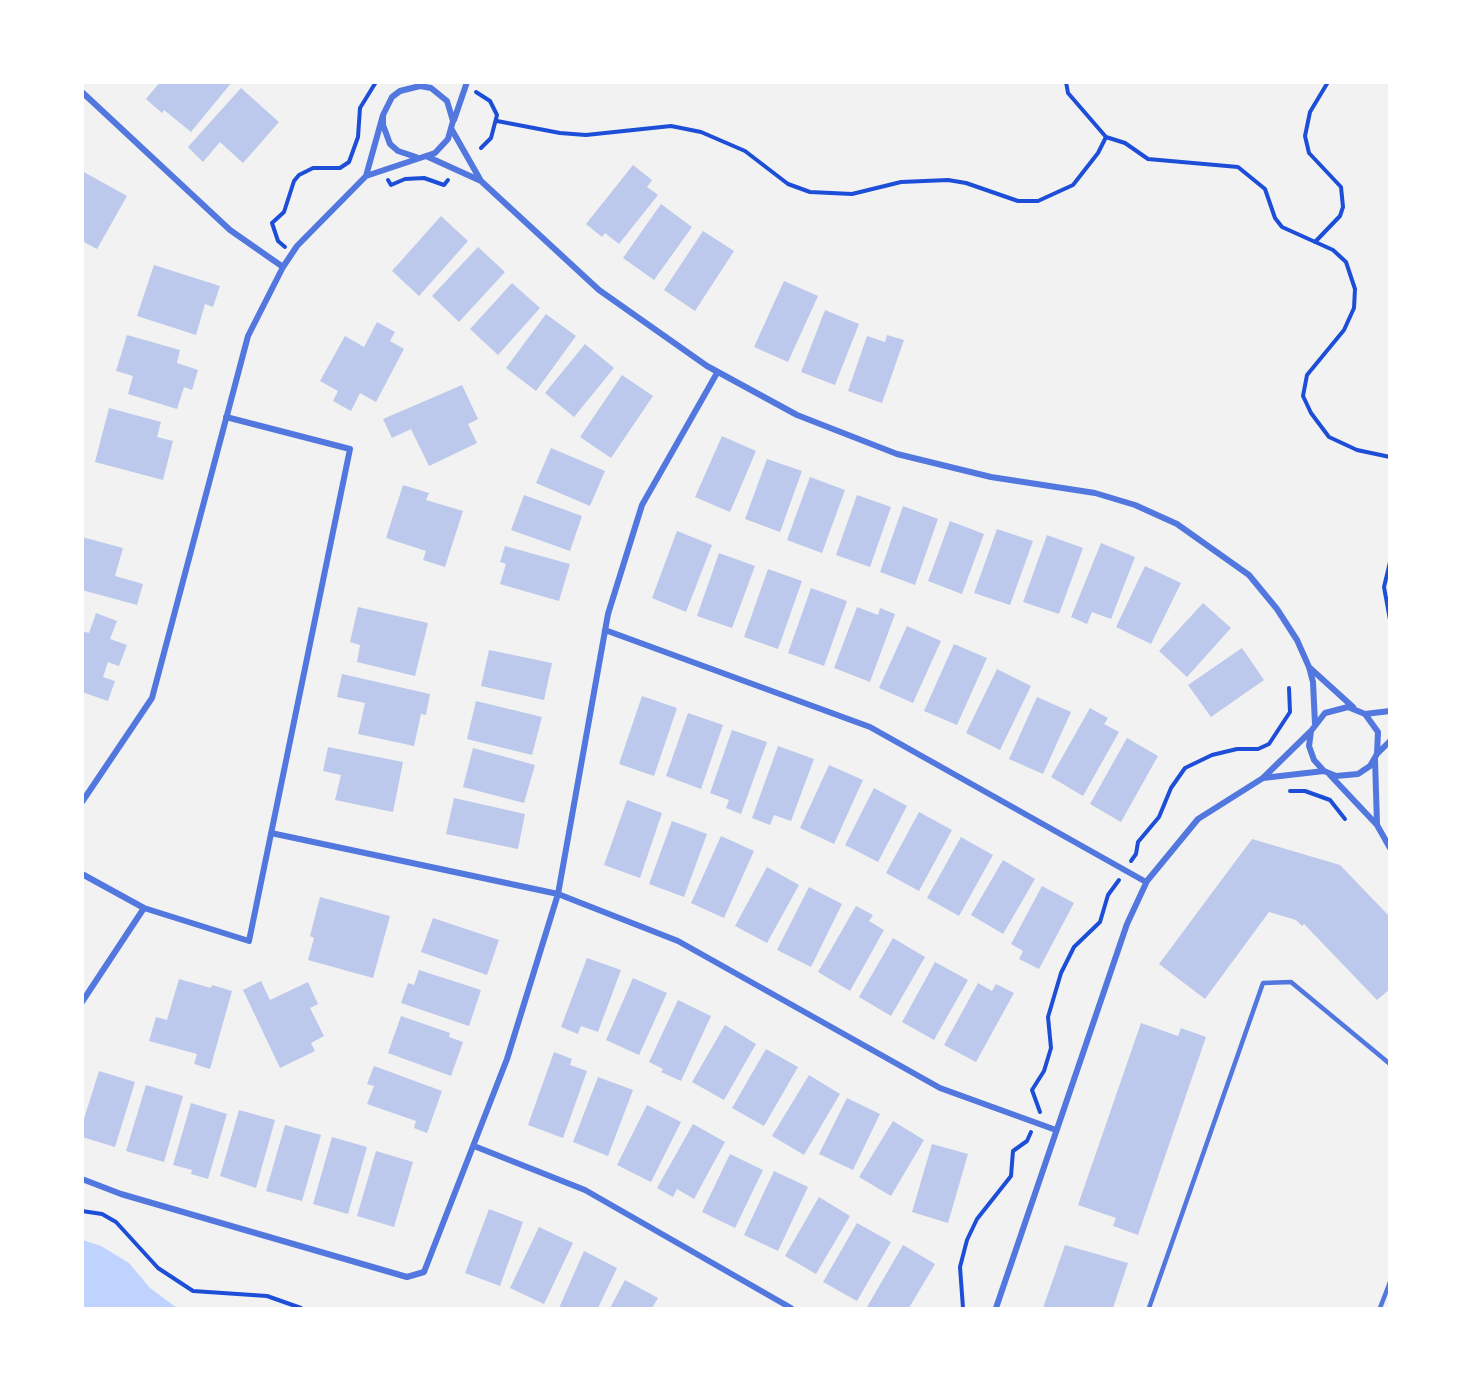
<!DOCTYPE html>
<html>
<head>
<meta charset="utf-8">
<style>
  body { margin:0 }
  #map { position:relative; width:1472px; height:1391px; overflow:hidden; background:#f2f2f2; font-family:Lato,sans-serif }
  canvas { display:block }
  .frame { position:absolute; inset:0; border:84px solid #fff; pointer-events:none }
</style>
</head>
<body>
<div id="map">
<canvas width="1472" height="1391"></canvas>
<div class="frame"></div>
</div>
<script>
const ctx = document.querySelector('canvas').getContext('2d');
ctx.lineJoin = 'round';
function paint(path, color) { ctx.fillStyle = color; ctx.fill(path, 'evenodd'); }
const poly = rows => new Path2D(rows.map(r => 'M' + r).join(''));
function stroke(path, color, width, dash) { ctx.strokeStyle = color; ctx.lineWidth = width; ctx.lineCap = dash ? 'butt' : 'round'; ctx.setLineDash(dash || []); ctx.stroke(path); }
paint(poly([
  [83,1240,101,1246,129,1263,150,1288,177,1308,83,1308]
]), '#bfd3fe');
paint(poly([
  [160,82,232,82,191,132,164,110,162,113,146,99],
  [241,88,279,122,243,163,220,142,203,162,188,147],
  [633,165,652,180,647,187,658,195,619,244,605,233,602,237,586,224],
  [82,171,127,196,97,249,82,241],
  [661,204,692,227,654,280,623,258],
  [441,216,468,241,419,296,392,271],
  [703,231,734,251,695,311,664,290],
  [478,247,505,272,459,322,432,296],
  [154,265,220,286,213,307,205,304,196,335,137,316],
  [784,281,818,296,788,362,754,347],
  [512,283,540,308,498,355,470,329],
  [825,310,859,324,835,385,801,372],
  [546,314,576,336,536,391,506,368],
  [377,322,395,332,390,341,404,349,376,402,360,393,351,411,333,401,338,391,320,381,345,336,364,347],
  [127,335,180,350,177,363,198,370,192,390,184,387,177,409,128,394,133,376,116,371],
  [887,335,904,340,882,403,848,391,867,336,885,342],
  [585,344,614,368,574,417,545,393],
  [622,375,653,396,611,458,580,437],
  [462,385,478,419,468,424,477,443,429,466,411,429,392,438,383,419],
  [109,408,161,422,157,437,173,441,163,480,95,462],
  [722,436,756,451,730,512,695,497],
  [551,448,605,471,590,506,536,483],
  [767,459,802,471,780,532,745,519],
  [810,477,845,490,822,553,787,540],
  [403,485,429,493,426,500,463,511,445,567,423,560,426,551,386,538],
  [524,495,582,516,570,551,511,530],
  [857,495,891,507,870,567,836,555],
  [903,506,938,519,915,585,880,572],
  [950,521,984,534,962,594,928,581],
  [997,529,1033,541,1010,605,974,593],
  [677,531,712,545,686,612,652,598],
  [1047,535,1083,548,1059,614,1023,602],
  [82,537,123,548,115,576,143,584,137,605,82,590],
  [1101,543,1135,557,1111,619,1092,612,1087,624,1071,617],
  [505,546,570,564,559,601,500,584,506,564,500,562],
  [719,553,755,566,732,628,697,616],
  [1145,566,1181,583,1151,644,1116,627],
  [768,569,802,581,778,649,744,637],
  [811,588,847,601,824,666,788,653],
  [1203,603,1231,628,1187,677,1159,651],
  [358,607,428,623,415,676,357,662,360,645,350,642],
  [857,607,878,615,880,608,895,614,870,682,834,668],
  [96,613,117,621,110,639,127,645,119,666,108,662,103,677,115,681,108,701,82,692,82,631,89,633],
  [907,626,941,641,913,703,879,688],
  [954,644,987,658,957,725,924,711],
  [1242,648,1264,680,1211,717,1188,685],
  [489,650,552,663,544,700,481,686],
  [997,669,1031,686,1000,750,966,733],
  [342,674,430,694,426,715,421,714,414,746,358,734,365,703,337,697],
  [642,696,677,708,654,776,619,764],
  [1037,697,1071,712,1043,774,1009,759],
  [476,701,542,717,532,755,467,739],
  [1090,708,1108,718,1104,724,1119,732,1083,796,1051,777],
  [688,713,723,725,701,789,666,776],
  [732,730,767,742,741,814,726,808,729,800,710,793],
  [1127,738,1158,756,1121,822,1090,804],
  [778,746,814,759,791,821,774,815,770,825,752,818],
  [328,747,403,762,393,812,335,800,341,775,323,771],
  [473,748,535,765,524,803,463,787],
  [829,765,863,780,834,844,800,828],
  [874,788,907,806,878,862,845,845],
  [454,798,525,814,518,849,446,834],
  [627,800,662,813,640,878,604,865],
  [919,812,952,830,919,891,886,873],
  [672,821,707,834,684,897,649,884],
  [721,836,754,851,724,918,691,903],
  [961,837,993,855,959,916,927,898],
  [1252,839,1340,865,1390,917,1390,989,1377,1000,1304,924,1302,926,1296,920,1269,912,1205,999,1159,964],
  [1003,860,1035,879,1003,934,971,915],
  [767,867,799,885,767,943,735,926],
  [1042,886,1074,903,1039,969,1019,959,1023,951,1011,944],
  [809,887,842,904,811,967,777,950],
  [320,897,390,916,373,978,308,960,314,938,310,936],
  [856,906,873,915,869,921,884,930,850,991,818,972],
  [433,918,499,940,487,975,421,952],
  [893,938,925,957,891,1016,859,997],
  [587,958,621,970,598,1032,581,1026,578,1034,561,1027],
  [935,962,968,980,934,1040,902,1022],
  [419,970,481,990,469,1026,401,1003,408,983,414,985],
  [633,978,667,993,639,1055,606,1040],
  [179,979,211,988,212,985,232,991,210,1069,194,1064,197,1054,149,1041,156,1017,167,1020],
  [261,981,270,1000,308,982,318,1004,310,1008,324,1036,311,1043,315,1051,280,1068,243,990],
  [978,983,992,991,996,984,1014,993,976,1062,944,1045],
  [678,1000,711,1016,681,1081,661,1072,663,1069,649,1062],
  [401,1016,450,1033,449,1037,463,1042,451,1076,388,1053],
  [1141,1023,1178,1036,1181,1028,1206,1037,1138,1235,1113,1226,1116,1218,1078,1205],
  [725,1025,756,1044,724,1100,692,1082],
  [766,1049,798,1067,764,1126,732,1108],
  [554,1052,572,1059,570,1065,587,1071,563,1138,528,1125],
  [374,1066,442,1091,427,1133,414,1128,416,1121,367,1104,374,1086,367,1084],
  [99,1071,135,1082,115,1147,82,1137,82,1125],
  [809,1075,840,1094,804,1155,772,1136],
  [598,1077,633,1090,608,1156,573,1142],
  [146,1085,183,1096,164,1162,126,1151],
  [847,1098,880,1114,853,1170,819,1154],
  [191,1103,227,1114,208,1179,191,1174,192,1170,173,1165],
  [647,1105,681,1122,651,1182,617,1165],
  [239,1110,275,1120,256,1188,220,1176],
  [893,1121,924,1140,891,1196,859,1177],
  [693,1124,725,1142,694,1199,677,1189,673,1197,657,1188],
  [285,1125,321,1135,302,1201,266,1191],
  [332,1137,367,1147,348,1214,313,1204],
  [932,1144,968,1154,948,1223,912,1212],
  [376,1151,413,1162,394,1227,357,1216],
  [730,1154,763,1170,735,1228,702,1212],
  [774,1171,808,1187,778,1251,744,1235],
  [819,1197,850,1216,816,1274,785,1256],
  [489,1209,523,1222,500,1286,465,1273],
  [857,1223,891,1242,857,1301,823,1282],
  [539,1227,573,1243,544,1304,510,1288],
  [903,1245,935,1264,909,1308,870,1308,867,1307],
  [1065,1245,1128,1263,1113,1308,1043,1308],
  [584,1251,617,1268,598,1308,559,1308],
  [625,1280,658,1298,652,1308,610,1308]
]), '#bdc9ec');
stroke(poly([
  [1066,82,1068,93,1106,137,1125,143,1148,159,1238,167,1265,189,1275,218,1282,227,1333,250,1346,262,1355,289,1354,308,1344,330,1307,375,1303,396,1311,413,1329,437,1357,450,1390,457],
  [476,92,490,101,497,115,491,138,481,148],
  [497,121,560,133,586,135,671,126,701,132,745,151,788,184,810,192,852,194,901,182,948,180,966,183,1018,201,1038,201,1073,185,1098,153,1106,137],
  [388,180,391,185,405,179,424,178,444,185,448,180],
  [1315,242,1340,216,1343,207,1341,187,1309,153,1305,136,1310,112,1328,82],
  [285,247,278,241,272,223,284,212,294,181,299,175,313,168,340,168,349,162,358,137,360,108,376,82],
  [1390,562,1384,587,1390,620],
  [1290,791,1305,791,1330,800,1345,819],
  [1131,861,1136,854,1138,842,1159,817,1171,788,1185,768,1212,755,1237,749,1258,749,1269,744,1290,712,1289,688],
  [1040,1112,1032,1090,1044,1071,1051,1048,1048,1017,1061,973,1074,947,1100,922,1108,895,1119,880],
  [82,1211,102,1214,116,1222,158,1268,193,1291,267,1296,301,1308],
  [963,1308,960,1267,967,1240,977,1219,1011,1176,1013,1151,1027,1141,1031,1132]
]), '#1d4ed8', 4);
stroke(poly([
  [1149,1308,1263,983,1291,982,1390,1064],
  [1380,1308,1390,1282]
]), '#5277de', 4.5);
stroke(poly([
  [82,92,230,230,283,267],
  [454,120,467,82],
  [452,130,481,181],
  [426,156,481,181,599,290,707,366,797,415,897,454,991,477,1095,493,1135,505,1177,524,1249,575,1277,609,1297,640,1309,667,1313,682,1315,724],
  [366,176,435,153,448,139,453,121,447,101,431,88,420,86,400,91,392,97,383,115,383,125,390,144,398,151,416,157],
  [605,630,870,727,1146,882],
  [1310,668,1353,707],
  [1365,714,1390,711],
  [1378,753,1390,741],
  [1375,759,1377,824],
  [1330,775,1377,825,1390,848],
  [1263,778,1324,771],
  [82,802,152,698,248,336,283,267,297,246,366,176,383,115],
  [271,833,558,894,678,941,940,1088,1056,1130],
  [82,874,144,908,249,941,350,449,226,417],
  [82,1002,144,908],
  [474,1146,585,1190,791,1308],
  [82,1179,121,1194,407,1277,424,1272,507,1059,558,894,608,614,642,505,717,373],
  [996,1308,1127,924,1147,881,1198,819,1263,778,1311,731,1325,713,1348,707,1365,714,1378,732,1377,754,1370,766,1358,774,1336,776,1324,771,1314,760,1309,746,1311,731]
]), '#5277de', 6);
</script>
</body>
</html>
